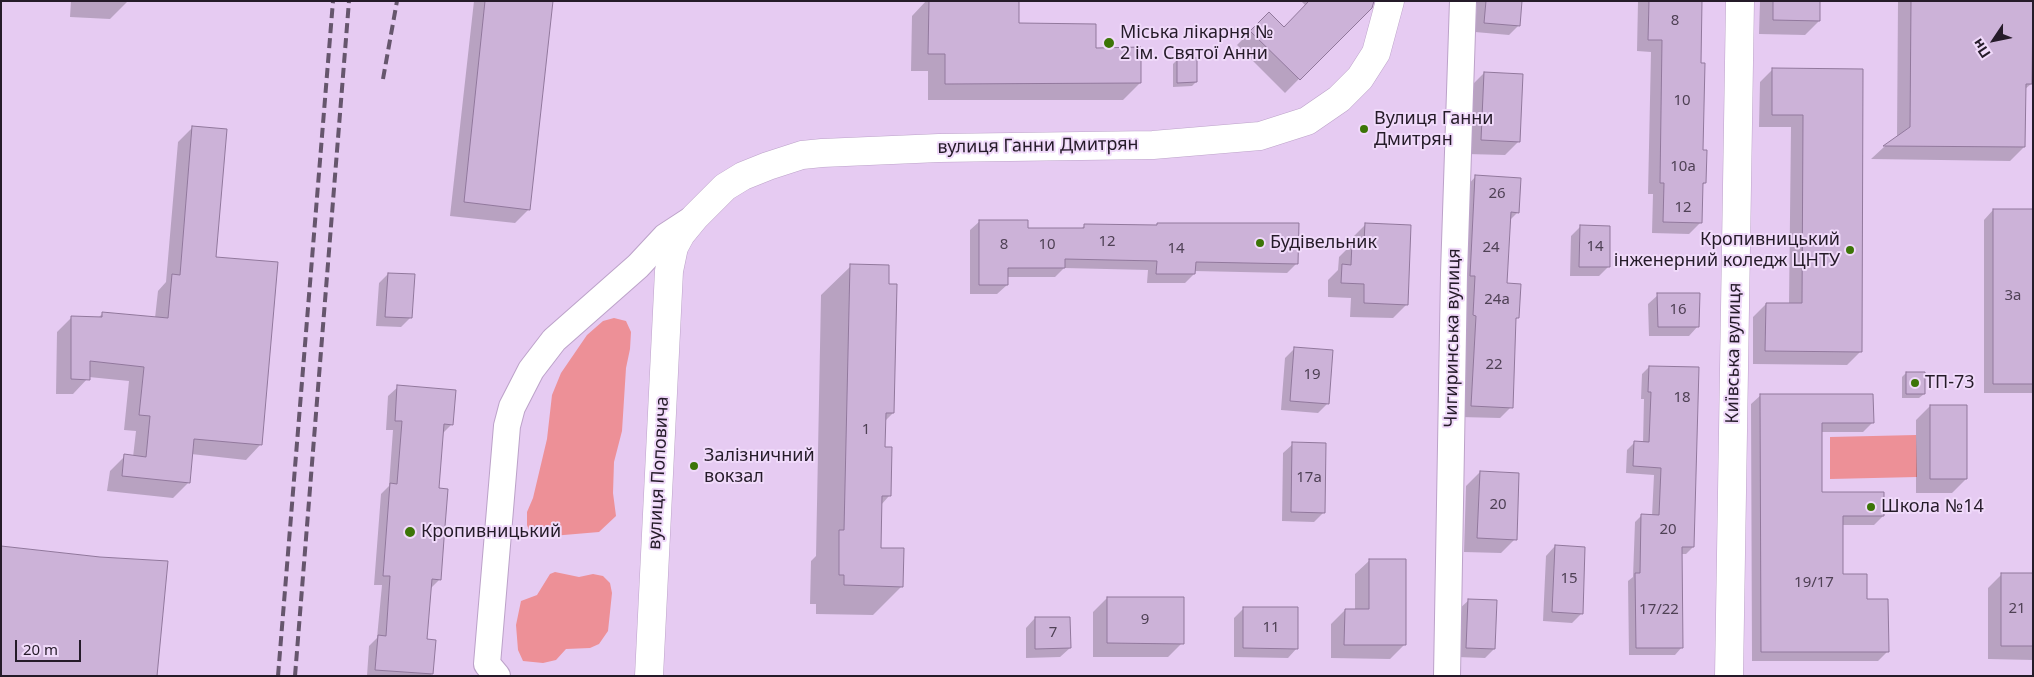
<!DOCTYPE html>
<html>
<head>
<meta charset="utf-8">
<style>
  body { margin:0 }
  #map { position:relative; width:2034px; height:677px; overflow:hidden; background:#e6cbf2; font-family:"Noto Sans",sans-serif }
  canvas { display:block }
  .frame { position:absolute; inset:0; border:2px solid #251b29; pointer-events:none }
  .north { position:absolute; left:1969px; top:15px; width:50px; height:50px; -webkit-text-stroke:4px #f0dafa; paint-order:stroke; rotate:236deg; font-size:14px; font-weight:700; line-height:20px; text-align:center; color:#251b29 }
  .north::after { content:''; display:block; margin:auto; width:18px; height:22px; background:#251b29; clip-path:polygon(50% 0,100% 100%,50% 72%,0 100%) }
  .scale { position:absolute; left:15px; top:640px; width:66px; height:22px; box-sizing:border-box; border:2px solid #251b29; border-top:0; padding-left:6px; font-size:15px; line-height:18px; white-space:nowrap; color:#251b29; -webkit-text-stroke:4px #f0dafa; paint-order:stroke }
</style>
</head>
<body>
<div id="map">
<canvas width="2034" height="677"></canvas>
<div class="frame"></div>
<div class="north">Пн</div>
<div class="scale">20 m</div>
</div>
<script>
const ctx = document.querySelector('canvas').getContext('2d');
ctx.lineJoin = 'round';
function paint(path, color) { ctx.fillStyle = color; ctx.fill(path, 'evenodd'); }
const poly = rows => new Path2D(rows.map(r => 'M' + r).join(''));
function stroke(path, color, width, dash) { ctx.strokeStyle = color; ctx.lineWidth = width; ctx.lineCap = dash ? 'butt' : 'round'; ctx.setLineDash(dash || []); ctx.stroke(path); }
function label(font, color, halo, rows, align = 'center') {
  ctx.font = font + ' "Noto Sans",sans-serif'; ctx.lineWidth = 4; ctx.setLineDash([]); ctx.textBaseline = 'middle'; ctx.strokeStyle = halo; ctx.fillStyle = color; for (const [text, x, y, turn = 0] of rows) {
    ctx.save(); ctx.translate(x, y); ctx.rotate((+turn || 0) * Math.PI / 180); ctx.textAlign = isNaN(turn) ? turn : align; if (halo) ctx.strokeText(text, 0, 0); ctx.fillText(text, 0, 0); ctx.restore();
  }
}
paint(poly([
  [614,318,626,321,631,332,630,349,626,368,622,431,614,462,613,493,616,516,599,532,552,536,530,533,527,525,527,512,533,498,547,439,552,395,561,373,587,335,603,321],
  [1916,435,1917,477,1830,479,1830,437],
  [555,572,579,577,593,574,603,576,610,583,612,593,608,631,599,644,590,648,566,649,556,660,543,663,523,661,518,650,516,625,521,601,537,595,550,574]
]), '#ed9097');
paint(poly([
  [71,1,128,1,110,19,70,17],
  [474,1,551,1,529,209,515,223,450,216],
  [926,1,1018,1,1018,25,1095,49,1140,83,1123,100,928,100,928,71,911,71,912,16],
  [1301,1,1366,1,1371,6,1285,93,1237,45,1270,12,1270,15,1284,29,1306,6],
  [1477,1,1521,1,1519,25,1509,35,1475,32],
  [1638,1,1701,1,1699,64,1701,152,1705,183,1701,186,1701,222,1689,234,1652,233,1653,194,1648,194,1651,52,1637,51],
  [1760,1,1819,1,1819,21,1805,35,1759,34],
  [1898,1,2033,1,2031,84,2024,90,2024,147,2010,161,1871,159,1884,147,1897,138],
  [1177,60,1196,82,1192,86,1173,87,1173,64],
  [1773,69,1862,70,1860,352,1847,365,1753,364,1753,317,1766,304,1789,305,1791,127,1759,127,1760,82],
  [1484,73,1519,141,1505,155,1467,154,1470,87],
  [193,127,215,258,261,444,246,460,191,454,188,483,173,498,107,491,110,471,125,456,133,457,136,431,124,430,129,381,89,377,73,394,56,394,57,332,72,317,98,318,103,313,155,318,158,291,166,282,178,142],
  [1476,176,1518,212,1510,220,1506,285,1518,317,1514,321,1511,407,1500,418,1460,417,1465,188],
  [1993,210,2033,211,2033,393,1984,393,1984,220],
  [980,221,1027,229,1081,229,1085,225,1155,227,1158,224,1297,263,1287,273,1194,271,1194,274,1185,283,1147,283,1148,270,1064,268,1055,277,1007,277,1007,285,997,294,970,294,970,230],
  [1366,224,1407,304,1393,318,1350,317,1351,298,1328,297,1328,280,1338,270,1339,257,1351,245,1352,238],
  [1580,227,1608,267,1599,276,1570,276,1571,236],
  [851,266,893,413,884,422,884,448,889,496,881,505,880,549,902,586,873,615,816,614,816,604,810,604,811,561,816,556,821,295],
  [388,274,411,317,401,327,376,326,379,283],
  [1658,295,1698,326,1689,336,1649,336,1648,304],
  [1295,348,1328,403,1318,413,1281,410,1285,358],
  [1649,367,1693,547,1686,554,1680,554,1682,647,1675,655,1629,655,1628,581,1633,577,1635,522,1642,515,1652,516,1654,475,1626,473,1627,450,1635,442,1643,443,1644,399,1641,399,1642,374],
  [1906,373,1924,394,1919,398,1902,398,1902,377],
  [398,387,452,424,442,434,438,489,440,579,430,589,426,640,432,674,430,676,367,676,369,646,377,638,382,585,374,585,381,494,389,486,393,430,386,430,388,396],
  [1761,395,1872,423,1863,432,1821,432,1820,493,1883,516,1874,525,1842,525,1842,575,1866,600,1887,652,1878,661,1752,661,1751,404],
  [1930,406,1966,479,1952,493,1916,493,1916,420],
  [1293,444,1324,512,1314,522,1282,521,1283,453],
  [1480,472,1515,539,1501,553,1464,552,1466,486],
  [1555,546,1582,613,1572,623,1543,621,1546,556],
  [1370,560,1404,645,1390,659,1331,658,1331,624,1345,610,1355,610,1355,574],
  [2002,574,2033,574,2033,660,1988,659,1988,588],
  [1107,598,1182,643,1168,657,1093,657,1093,612],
  [1469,600,1494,649,1485,658,1457,657,1459,609],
  [1244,608,1297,648,1288,658,1234,657,1234,618],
  [1035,618,1070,648,1060,657,1026,658,1026,628]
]), '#0003');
const building = poly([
  [485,1,553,1,530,210,464,202,485,1],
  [929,1,1019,1,1019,23,1096,24,1096,48,1141,47,1141,83,945,84,945,54,928,54,929,1],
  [1309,1,1374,1,1372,8,1300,80,1250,31,1269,12,1284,27,1309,1],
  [1486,1,1522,1,1520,26,1484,23,1486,1],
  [1649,1,1702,1,1701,63,1705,63,1703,150,1707,150,1706,183,1703,183,1702,223,1663,222,1664,183,1660,183,1662,40,1648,40,1649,1],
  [1773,1,1820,1,1820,21,1773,20,1773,1],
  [1911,1,2033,1,2032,84,2026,84,2025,147,1883,146,1910,127,1911,1],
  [1177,58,1197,58,1197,82,1177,83,1177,58],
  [1772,68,1863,69,1862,352,1765,351,1766,303,1802,303,1803,115,1772,115,1772,68],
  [1484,72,1523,74,1520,142,1481,140,1484,72],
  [192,126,227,129,216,257,278,262,262,445,194,439,190,483,122,476,124,454,146,457,150,416,139,415,144,367,90,361,90,380,71,379,71,316,102,317,102,312,168,318,172,274,180,275,192,126],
  [1475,175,1521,178,1519,213,1511,212,1507,283,1521,284,1519,318,1516,318,1513,408,1471,406,1476,316,1473,315,1475,276,1470,276,1475,175],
  [1993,209,2033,209,2033,384,1993,384,1993,209],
  [979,220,1028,220,1028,228,1084,228,1084,224,1157,225,1157,223,1299,223,1298,264,1196,262,1195,274,1156,274,1157,261,1065,259,1065,268,1008,268,1008,285,979,285,979,220],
  [1365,223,1411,225,1408,305,1364,303,1364,284,1341,283,1342,264,1351,265,1352,242,1364,242,1365,223],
  [1580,225,1610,226,1610,267,1579,267,1580,225],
  [850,264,889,265,889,284,897,284,894,413,886,413,885,447,892,447,891,496,882,496,881,548,904,548,903,587,844,585,844,575,839,575,839,530,844,530,850,264],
  [388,273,415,274,412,318,385,317,388,273],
  [1657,293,1700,293,1699,327,1658,327,1657,293],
  [1294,347,1333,350,1329,404,1290,401,1294,347],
  [1649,366,1699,367,1694,547,1682,547,1683,648,1636,648,1635,573,1640,573,1641,514,1659,515,1661,468,1633,466,1634,441,1649,442,1651,392,1648,392,1649,366],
  [1906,372,1925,372,1925,394,1906,394,1906,372],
  [397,385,456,390,453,425,444,424,439,488,448,489,444,539,441,580,432,579,427,639,436,640,433,674,375,670,378,635,386,636,390,576,383,576,390,483,397,484,402,421,395,421,397,385],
  [1760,394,1873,394,1874,423,1822,423,1822,492,1884,492,1884,516,1843,516,1843,574,1867,574,1867,599,1888,599,1889,652,1761,652,1760,394],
  [1930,405,1967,405,1967,479,1930,479,1930,405],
  [1292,442,1326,443,1325,513,1291,512,1292,442],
  [1480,471,1519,473,1517,540,1477,538,1480,471],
  [1555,545,1585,547,1583,614,1552,612,1555,545],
  [1,546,100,557,168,561,157,676,1,676,1,546],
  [1369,559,1406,559,1406,645,1344,645,1345,609,1369,609,1369,559],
  [2001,573,2033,573,2033,646,2001,646,2001,573],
  [1107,597,1184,597,1184,644,1107,643,1107,597],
  [1468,599,1497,600,1495,649,1466,648,1468,599],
  [1243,607,1298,607,1298,649,1243,648,1243,607],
  [1035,617,1070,617,1071,648,1035,649,1035,617]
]);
paint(building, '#ccb2d8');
stroke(building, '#91789c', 1);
const minor = poly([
  [497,676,487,664,507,426,512,407,531,370,554,340,638,266,665,237,691,220],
  [1447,676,1454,274,1463,1]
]);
const tertiary = poly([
  [649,676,669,271,674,247,681,234,695,217,725,187,743,176,768,166,802,155,822,153,939,148,1153,145,1260,136,1307,121,1339,99,1360,78,1376,53,1390,1],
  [1729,676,1740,1]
]);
stroke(minor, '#bca2c9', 28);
stroke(tertiary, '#bca2c9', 29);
stroke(minor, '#fff', 26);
stroke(tertiary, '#fff', 28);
stroke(poly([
  [383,79,397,1],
  [278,676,333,1],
  [295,676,349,1]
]), '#66566d', 4, [10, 5]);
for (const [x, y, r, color] of [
  [1109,43,6,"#3c7507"],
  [1364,129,5,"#3c7507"],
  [1260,243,5,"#3c7507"],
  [1850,250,5,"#3c7507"],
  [1915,383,5,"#3c7507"],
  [694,466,5,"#3c7507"],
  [1871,507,5,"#3c7507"],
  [410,532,6,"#3c7507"]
]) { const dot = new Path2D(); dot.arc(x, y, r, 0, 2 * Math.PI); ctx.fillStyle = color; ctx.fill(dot); stroke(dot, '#f0dafa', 2); }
label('15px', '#4f4155', null, [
  ["8",1675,21],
  ["10",1682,101],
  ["10а",1683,167],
  ["26",1497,194],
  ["12",1683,208],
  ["12",1107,242],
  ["8",1004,245],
  ["10",1047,245],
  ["14",1595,247],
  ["24",1491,248],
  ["14",1176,249],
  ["3а",2013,296],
  ["24а",1497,300],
  ["16",1678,310],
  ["22",1494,365],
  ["19",1312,375],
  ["18",1682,398],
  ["1",866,430],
  ["17а",1309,478],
  ["20",1498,505],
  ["20",1668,530],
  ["15",1569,579],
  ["19/17",1814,583],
  ["21",2017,609],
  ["17/22",1659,610],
  ["9",1145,620],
  ["11",1271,628],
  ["7",1053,633]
]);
label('18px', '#251b29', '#f0dafa', [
  ["Міська лікарня №",1120,33],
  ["2 ім. Святої Анни",1120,54],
  ["Вулиця Ганни",1374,119],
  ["Дмитрян",1374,140],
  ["Кропивницький",1840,240,"right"],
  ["інженерний коледж ЦНТУ",1840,261,"right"],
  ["Будівельник",1270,243],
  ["ТП-73",1925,383],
  ["Залізничний",704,456],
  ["вокзал",704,477],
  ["Школа №14",1881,507],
  ["Кропивницький",421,532]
], 'left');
label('18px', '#251b29', '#f0dafa', [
  ["вулиця Ганни Дмитрян",1038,146,-1],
  ["Чигиринська вулиця",1453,338,-89],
  ["Київська вулиця",1734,353,-89],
  ["вулиця Поповича",659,473,-87]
]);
</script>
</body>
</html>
